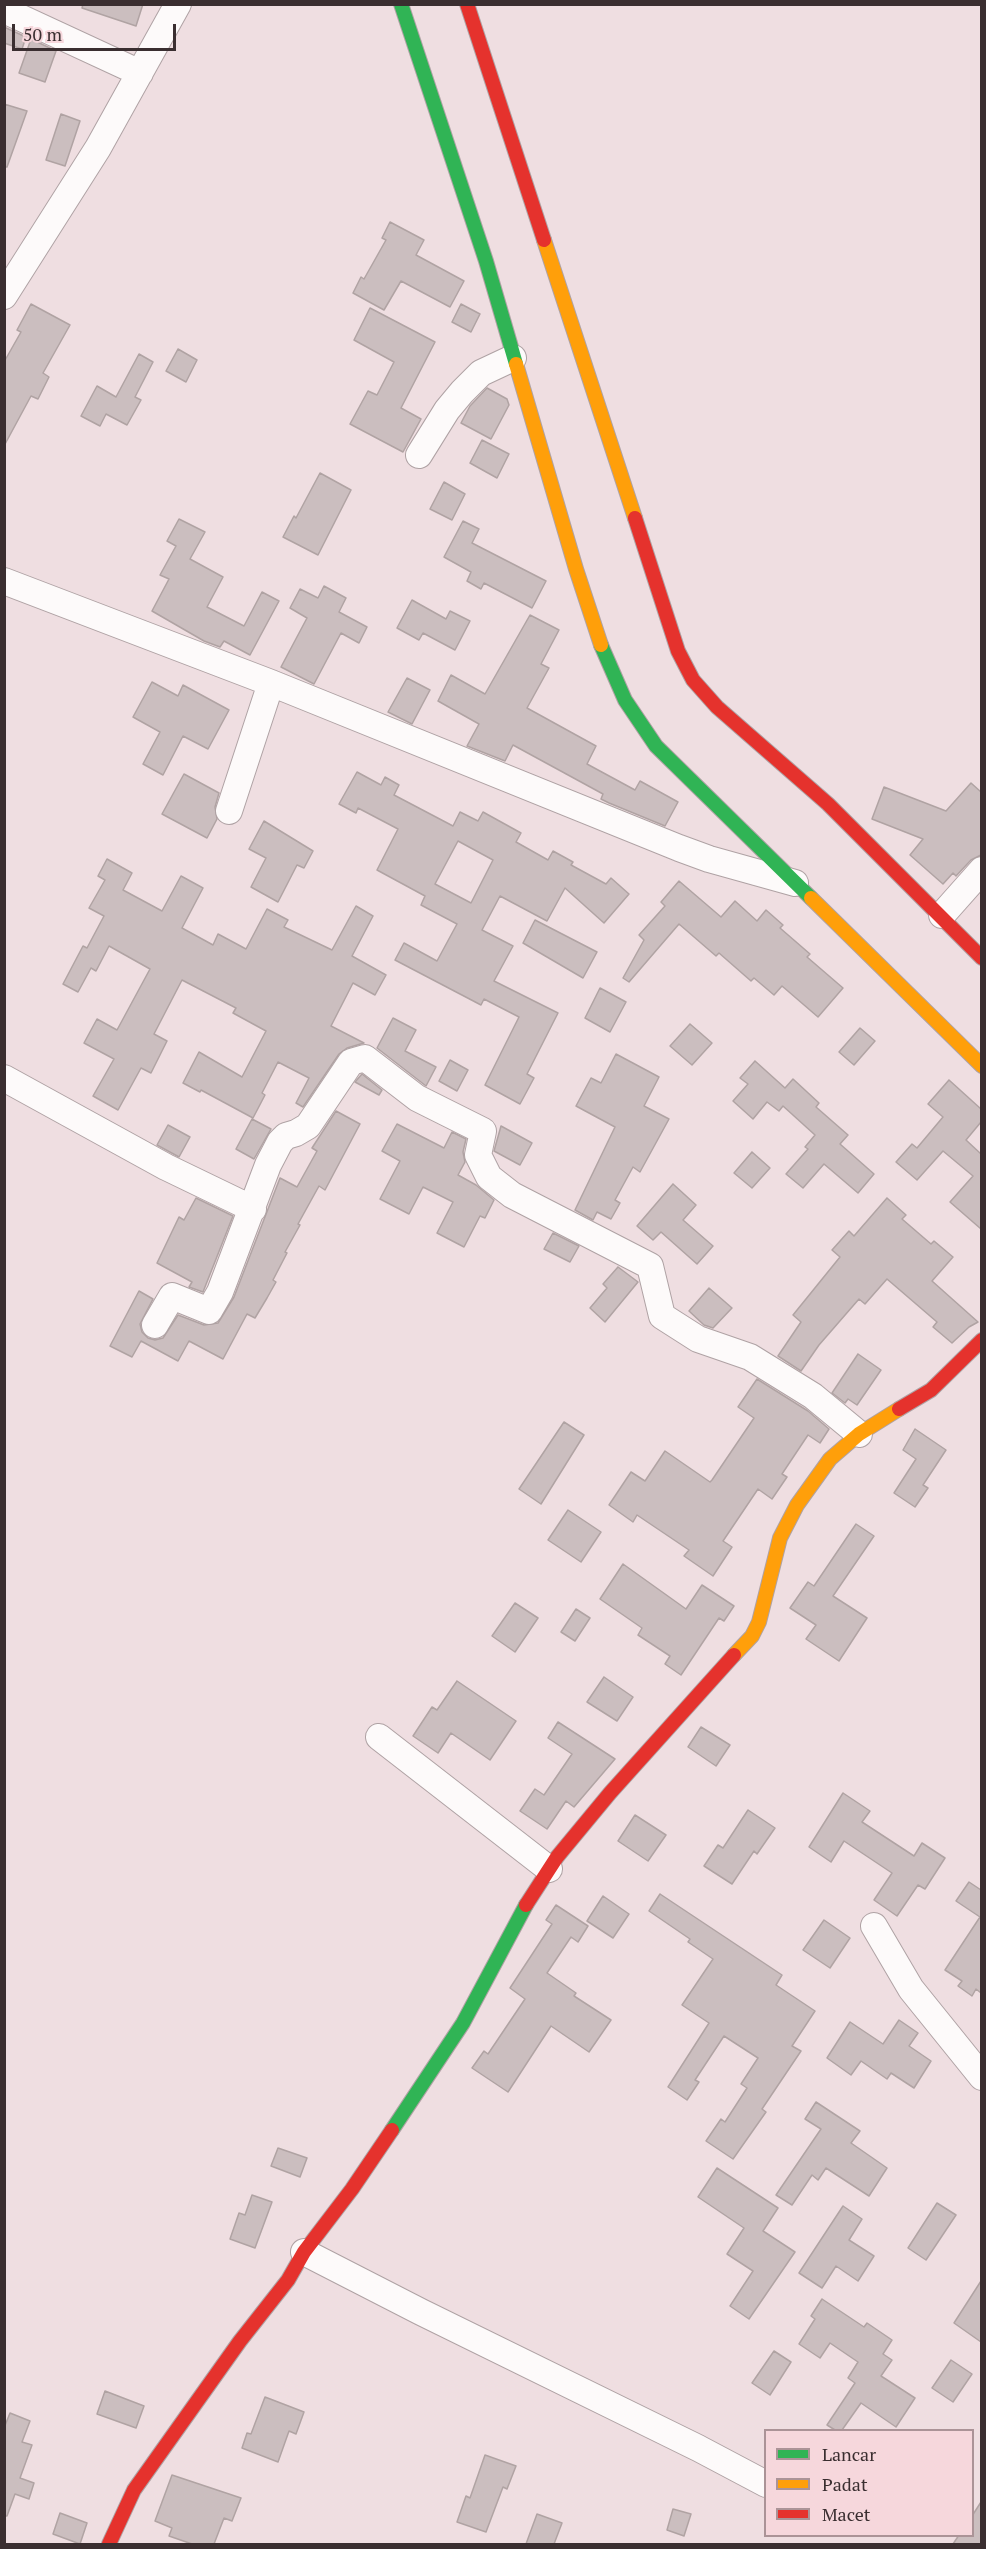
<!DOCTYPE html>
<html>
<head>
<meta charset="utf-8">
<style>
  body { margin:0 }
  #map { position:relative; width:986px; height:2549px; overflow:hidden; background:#efdee1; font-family:"PT Serif",serif }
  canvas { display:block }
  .frame { position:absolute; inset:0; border:6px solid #3a2e30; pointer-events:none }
  .legend { position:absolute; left:764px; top:2429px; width:210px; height:108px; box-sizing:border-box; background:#f6d7dc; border:2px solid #ab9397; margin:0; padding:8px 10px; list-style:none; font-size:18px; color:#3a2e30 }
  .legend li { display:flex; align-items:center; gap:12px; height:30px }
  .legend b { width:30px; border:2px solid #ab9397 }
  .scale { position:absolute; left:12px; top:24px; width:164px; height:27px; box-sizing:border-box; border:3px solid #3a2e30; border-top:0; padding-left:8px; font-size:18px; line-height:21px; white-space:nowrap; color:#3a2e30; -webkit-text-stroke:4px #f6d7dc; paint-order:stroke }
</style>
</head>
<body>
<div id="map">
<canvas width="986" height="2549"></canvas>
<div class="frame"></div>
<ul class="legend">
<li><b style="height:8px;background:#30b455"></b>Lancar</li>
<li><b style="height:8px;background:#ff9f0a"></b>Padat</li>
<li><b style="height:8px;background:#e5322d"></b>Macet</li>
</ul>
<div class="scale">50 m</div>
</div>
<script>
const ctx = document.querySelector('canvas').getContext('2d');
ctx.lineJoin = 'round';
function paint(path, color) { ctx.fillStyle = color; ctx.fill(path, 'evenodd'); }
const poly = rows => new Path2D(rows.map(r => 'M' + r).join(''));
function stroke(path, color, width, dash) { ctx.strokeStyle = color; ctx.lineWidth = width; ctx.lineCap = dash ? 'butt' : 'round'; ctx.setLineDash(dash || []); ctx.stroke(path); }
const building = poly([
  [83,4,143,4,136,26,82,8,83,4],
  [4,27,26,37,22,49,4,43,4,27],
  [31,39,56,51,45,82,19,73,31,39],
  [4,104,27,111,7,167,4,167,4,104],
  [61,114,80,121,65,166,46,160,61,114],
  [390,222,424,240,416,255,464,281,450,307,401,281,384,310,353,293,361,277,364,279,386,240,382,238,390,222],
  [31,304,70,325,43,373,49,377,38,399,31,396,4,446,4,362,21,332,17,330,31,304],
  [461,304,480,314,471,332,452,322,461,304],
  [370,308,435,342,401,408,421,419,403,452,350,424,368,391,377,395,394,362,354,340,370,308],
  [178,349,197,360,186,382,166,371,178,349],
  [139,354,153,362,135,397,141,400,127,425,106,414,100,426,81,416,97,386,116,397,139,354],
  [487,388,507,399,509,405,491,439,461,423,470,406,487,388],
  [482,440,509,454,497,478,470,463,482,440],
  [320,473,351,490,318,555,283,537,294,516,296,518,320,473],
  [444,482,465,494,452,520,430,509,444,482],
  [179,519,205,532,190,559,223,577,207,607,244,626,262,592,279,601,250,655,224,641,220,647,204,641,152,611,169,579,160,575,176,546,167,541,179,519],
  [463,521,479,529,472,543,546,581,532,608,484,583,481,589,467,581,471,572,444,557,463,521],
  [324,586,346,598,339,612,367,627,359,643,341,633,314,684,281,667,307,618,290,608,300,589,318,598,324,586],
  [412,600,446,619,450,611,470,621,455,650,423,633,419,640,397,628,412,600],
  [530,615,559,630,541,664,549,668,527,708,596,746,587,764,635,790,640,781,678,802,665,826,609,803,601,799,603,794,513,745,505,761,467,746,479,724,438,701,451,675,485,694,530,615],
  [407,678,430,690,412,724,388,712,407,678],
  [152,682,178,696,183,685,229,710,208,749,183,736,163,775,143,764,160,732,133,717,152,682],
  [357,772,381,785,385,777,399,785,394,795,453,826,460,812,478,821,483,812,521,833,516,842,548,860,553,851,573,862,571,865,606,884,611,878,629,894,604,923,565,888,547,921,500,896,482,930,513,946,494,981,558,1013,527,1074,534,1078,520,1104,485,1085,519,1017,484,999,481,1005,395,960,404,943,437,961,457,924,421,905,425,896,377,870,398,829,358,808,356,813,339,804,357,772],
  [458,841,493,860,471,903,435,884,458,841],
  [184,774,219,793,215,807,217,819,207,838,162,814,184,774],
  [971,783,981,792,981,855,971,860,956,876,953,873,943,884,910,855,923,839,872,819,884,787,946,811,971,783],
  [264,821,313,851,304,868,297,865,278,902,251,887,266,858,249,849,264,821],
  [107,859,132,873,123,890,162,911,181,876,203,888,182,928,213,945,218,934,246,949,267,909,288,920,284,927,332,950,356,906,373,916,352,956,386,975,375,995,353,983,331,1026,364,1043,347,1048,339,1054,303,1107,296,1103,309,1078,278,1062,262,1093,265,1095,253,1118,201,1090,200,1092,183,1083,199,1052,242,1077,266,1031,233,1013,236,1008,182,980,154,1034,167,1041,151,1073,141,1068,118,1110,93,1096,114,1059,84,1043,97,1019,117,1030,150,969,109,946,96,971,91,968,78,992,63,984,83,946,87,948,104,916,89,908,105,880,98,876,107,859],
  [679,881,721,917,735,901,757,921,766,910,783,925,780,928,810,954,807,957,843,988,818,1017,782,986,774,995,754,978,751,981,719,953,716,956,679,924,629,982,623,978,644,940,639,935,665,906,661,902,679,881],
  [535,920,597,952,583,978,523,943,535,920],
  [600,988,626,1002,610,1032,585,1018,600,988],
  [393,1018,416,1030,405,1051,436,1067,426,1086,377,1048,393,1018],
  [690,1024,712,1043,692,1065,670,1046,690,1024],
  [860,1028,875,1041,854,1065,839,1052,860,1028],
  [616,1054,659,1077,644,1106,669,1119,640,1172,633,1167,615,1200,620,1203,611,1219,597,1212,593,1220,575,1210,615,1127,576,1106,591,1078,601,1083,616,1054],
  [450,1060,468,1070,457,1091,439,1081,450,1060],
  [755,1061,785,1088,793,1079,819,1103,816,1107,848,1135,840,1144,874,1174,858,1193,824,1164,803,1188,786,1174,808,1149,805,1147,815,1135,783,1106,779,1111,767,1102,753,1119,733,1101,748,1084,740,1078,755,1061],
  [362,1074,382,1090,379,1095,355,1082,362,1074],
  [949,1080,981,1109,981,1122,966,1140,981,1154,981,1229,950,1202,973,1176,943,1151,917,1180,896,1162,912,1144,917,1148,943,1117,928,1104,949,1080],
  [336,1111,360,1124,325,1190,319,1186,298,1224,300,1225,285,1252,287,1253,273,1280,276,1282,267,1298,255,1318,247,1314,223,1359,189,1341,178,1361,141,1341,132,1357,110,1346,139,1291,153,1299,140,1324,142,1332,148,1338,155,1340,163,1338,178,1315,204,1325,218,1323,234,1297,280,1178,297,1187,317,1151,312,1148,336,1111],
  [252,1119,271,1129,254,1159,236,1149,252,1119],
  [397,1124,444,1148,452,1132,466,1139,463,1152,465,1162,458,1175,476,1185,494,1200,485,1218,480,1216,464,1247,437,1233,453,1202,423,1187,409,1214,380,1199,400,1161,382,1151,397,1124],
  [168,1125,190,1137,179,1157,157,1145,168,1125],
  [501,1126,532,1143,520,1165,494,1151,501,1126],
  [752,1152,770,1168,752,1188,734,1173,752,1152],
  [673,1184,696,1205,683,1220,713,1246,697,1264,661,1232,653,1240,637,1226,673,1184],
  [196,1198,233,1216,203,1292,189,1287,192,1282,157,1263,179,1217,184,1220,196,1198],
  [887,1198,906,1215,902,1219,931,1244,934,1241,953,1257,932,1281,978,1322,969,1327,952,1343,933,1327,937,1322,887,1279,865,1304,859,1299,819,1345,801,1371,778,1356,801,1322,793,1315,840,1257,832,1250,849,1231,854,1236,887,1198],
  [553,1233,579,1246,570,1262,544,1249,553,1233],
  [618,1267,638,1282,605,1322,590,1308,607,1288,603,1284,618,1267],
  [709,1288,732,1308,713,1328,704,1325,689,1311,709,1288],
  [858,1354,881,1370,857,1405,848,1399,845,1403,832,1393,858,1354],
  [757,1379,808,1411,829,1429,820,1443,808,1435,782,1474,787,1477,772,1499,758,1489,723,1541,732,1547,713,1576,684,1556,689,1550,637,1515,633,1522,609,1505,631,1472,645,1481,665,1451,710,1482,712,1480,754,1418,738,1407,757,1379],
  [564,1422,584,1435,541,1504,519,1489,564,1422],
  [915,1429,946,1450,923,1485,928,1488,915,1507,894,1493,916,1459,903,1450,915,1429],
  [568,1510,601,1532,581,1562,548,1540,568,1510],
  [856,1524,874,1536,833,1596,867,1618,839,1661,806,1639,816,1625,790,1608,808,1582,814,1586,856,1524],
  [623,1564,686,1609,702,1585,734,1606,724,1621,719,1618,681,1675,665,1664,670,1656,638,1635,642,1628,600,1599,623,1564],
  [515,1603,538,1618,515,1652,492,1636,515,1603],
  [576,1609,590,1618,575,1641,561,1632,576,1609],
  [604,1677,633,1697,617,1721,587,1702,604,1677],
  [457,1681,516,1721,490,1760,451,1733,438,1753,413,1736,432,1707,437,1710,457,1681],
  [558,1722,615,1759,574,1807,566,1801,547,1829,520,1811,535,1789,544,1795,572,1754,548,1738,558,1722],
  [701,1727,730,1745,716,1766,688,1747,701,1727],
  [843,1793,870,1811,862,1822,914,1856,922,1843,945,1858,925,1889,918,1885,897,1916,874,1900,892,1873,844,1841,831,1862,809,1847,843,1793],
  [748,1810,775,1828,757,1854,754,1851,732,1884,704,1866,718,1845,723,1848,748,1810],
  [635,1815,666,1835,648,1861,618,1841,635,1815],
  [969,1882,981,1890,981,1993,976,1989,972,1996,958,1986,962,1981,945,1970,980,1917,956,1901,969,1882],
  [660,1894,782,1975,776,1985,815,2011,792,2046,801,2051,762,2109,766,2112,733,2159,706,2141,721,2119,725,2122,747,2088,741,2084,758,2058,724,2036,695,2080,699,2082,687,2100,668,2087,709,2023,682,2005,713,1959,688,1942,690,1939,649,1911,660,1894],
  [603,1896,629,1914,613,1938,587,1921,603,1896],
  [556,1905,588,1926,578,1942,571,1937,547,1973,576,1993,574,1996,611,2020,589,2052,551,2026,508,2092,472,2068,484,2051,488,2054,525,1999,510,1988,552,1924,546,1920,556,1905],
  [824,1920,850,1938,830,1968,803,1950,824,1920],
  [899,2020,918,2033,909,2046,931,2061,914,2088,891,2073,887,2079,861,2061,851,2075,827,2058,850,2022,883,2044,899,2020],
  [816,2102,860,2131,851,2143,887,2168,869,2196,826,2168,818,2180,812,2175,792,2205,776,2195,821,2129,805,2119,816,2102],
  [278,2148,307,2158,300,2177,271,2166,278,2148],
  [717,2168,778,2208,763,2231,795,2252,749,2319,730,2306,753,2271,727,2254,744,2228,698,2197,717,2168],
  [252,2195,272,2202,255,2248,230,2239,239,2213,245,2215,252,2195],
  [937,2203,956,2215,926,2260,908,2248,937,2203],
  [843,2206,862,2219,849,2240,874,2256,858,2281,836,2266,822,2288,799,2273,843,2206],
  [981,2281,981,2342,954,2323,981,2281],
  [822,2299,864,2327,867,2323,892,2340,883,2354,892,2360,881,2376,915,2398,896,2427,861,2403,842,2430,835,2430,827,2425,855,2383,848,2378,858,2362,830,2343,820,2358,799,2344,815,2319,811,2316,822,2299],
  [774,2351,791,2362,770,2395,752,2383,774,2351],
  [951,2360,972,2374,953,2402,932,2388,951,2360],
  [105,2391,144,2406,136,2428,97,2414,105,2391],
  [265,2397,304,2412,296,2434,289,2431,278,2462,242,2448,247,2433,251,2434,265,2397],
  [10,2413,30,2421,22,2442,32,2445,20,2478,34,2483,29,2499,15,2494,7,2516,4,2516,4,2428,10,2413],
  [485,2455,516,2466,507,2489,503,2487,486,2532,457,2522,466,2496,470,2498,485,2455],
  [172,2475,241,2498,232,2521,224,2518,214,2544,192,2544,169,2536,172,2528,155,2521,172,2475],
  [981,2502,981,2544,953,2544,959,2535,972,2535,972,2516,981,2502],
  [673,2509,691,2514,684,2536,667,2530,673,2509],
  [60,2513,87,2523,80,2544,53,2534,60,2513],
  [537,2514,562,2523,554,2544,526,2544,537,2514]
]);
paint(building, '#cbbebf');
stroke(building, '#b0a3a3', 1.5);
const street = poly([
  [4,10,140,73],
  [4,296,98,148,178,4],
  [419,455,447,410,462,392,481,373,513,358],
  [4,581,271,683,679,848,709,859,795,883],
  [229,811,271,683],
  [942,915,982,870],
  [4,1078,166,1167,253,1209],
  [155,1325,172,1296,209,1311,220,1292,268,1165,280,1142,286,1136,296,1133,308,1126,351,1062,365,1058,417,1098,483,1131,478,1155,489,1177,512,1195,650,1266,662,1316,698,1339,750,1357,813,1396,859,1434],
  [379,1737,549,1869],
  [874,1926,911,1989,982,2077],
  [304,2252,421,2312,698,2448,766,2484]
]);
const fast = poly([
  [401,4,486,261,516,364],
  [601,645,625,700,656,746,811,898],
  [392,2130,463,2023,526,1905]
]);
const slow = poly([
  [544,240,635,518],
  [516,364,576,569,601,645],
  [811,898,982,1066],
  [734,1655,752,1636,759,1622,780,1538,797,1505,830,1459,859,1434,899,1409]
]);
const jam = poly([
  [467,4,544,240],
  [635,518,678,651,693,680,717,707,828,804,982,958],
  [899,1409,931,1390,982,1340],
  [526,1905,557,1857,610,1793,734,1655],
  [109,2544,134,2490,240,2341,288,2280,304,2252,352,2189,392,2130]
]);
stroke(street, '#afa2a4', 28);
stroke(fast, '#afa2a4', 16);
stroke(slow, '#afa2a4', 16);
stroke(jam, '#afa2a4', 16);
stroke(street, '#fdfafa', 26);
stroke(fast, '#30b455', 14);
stroke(slow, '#ff9f0a', 14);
stroke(jam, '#e5322d', 14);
</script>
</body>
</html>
